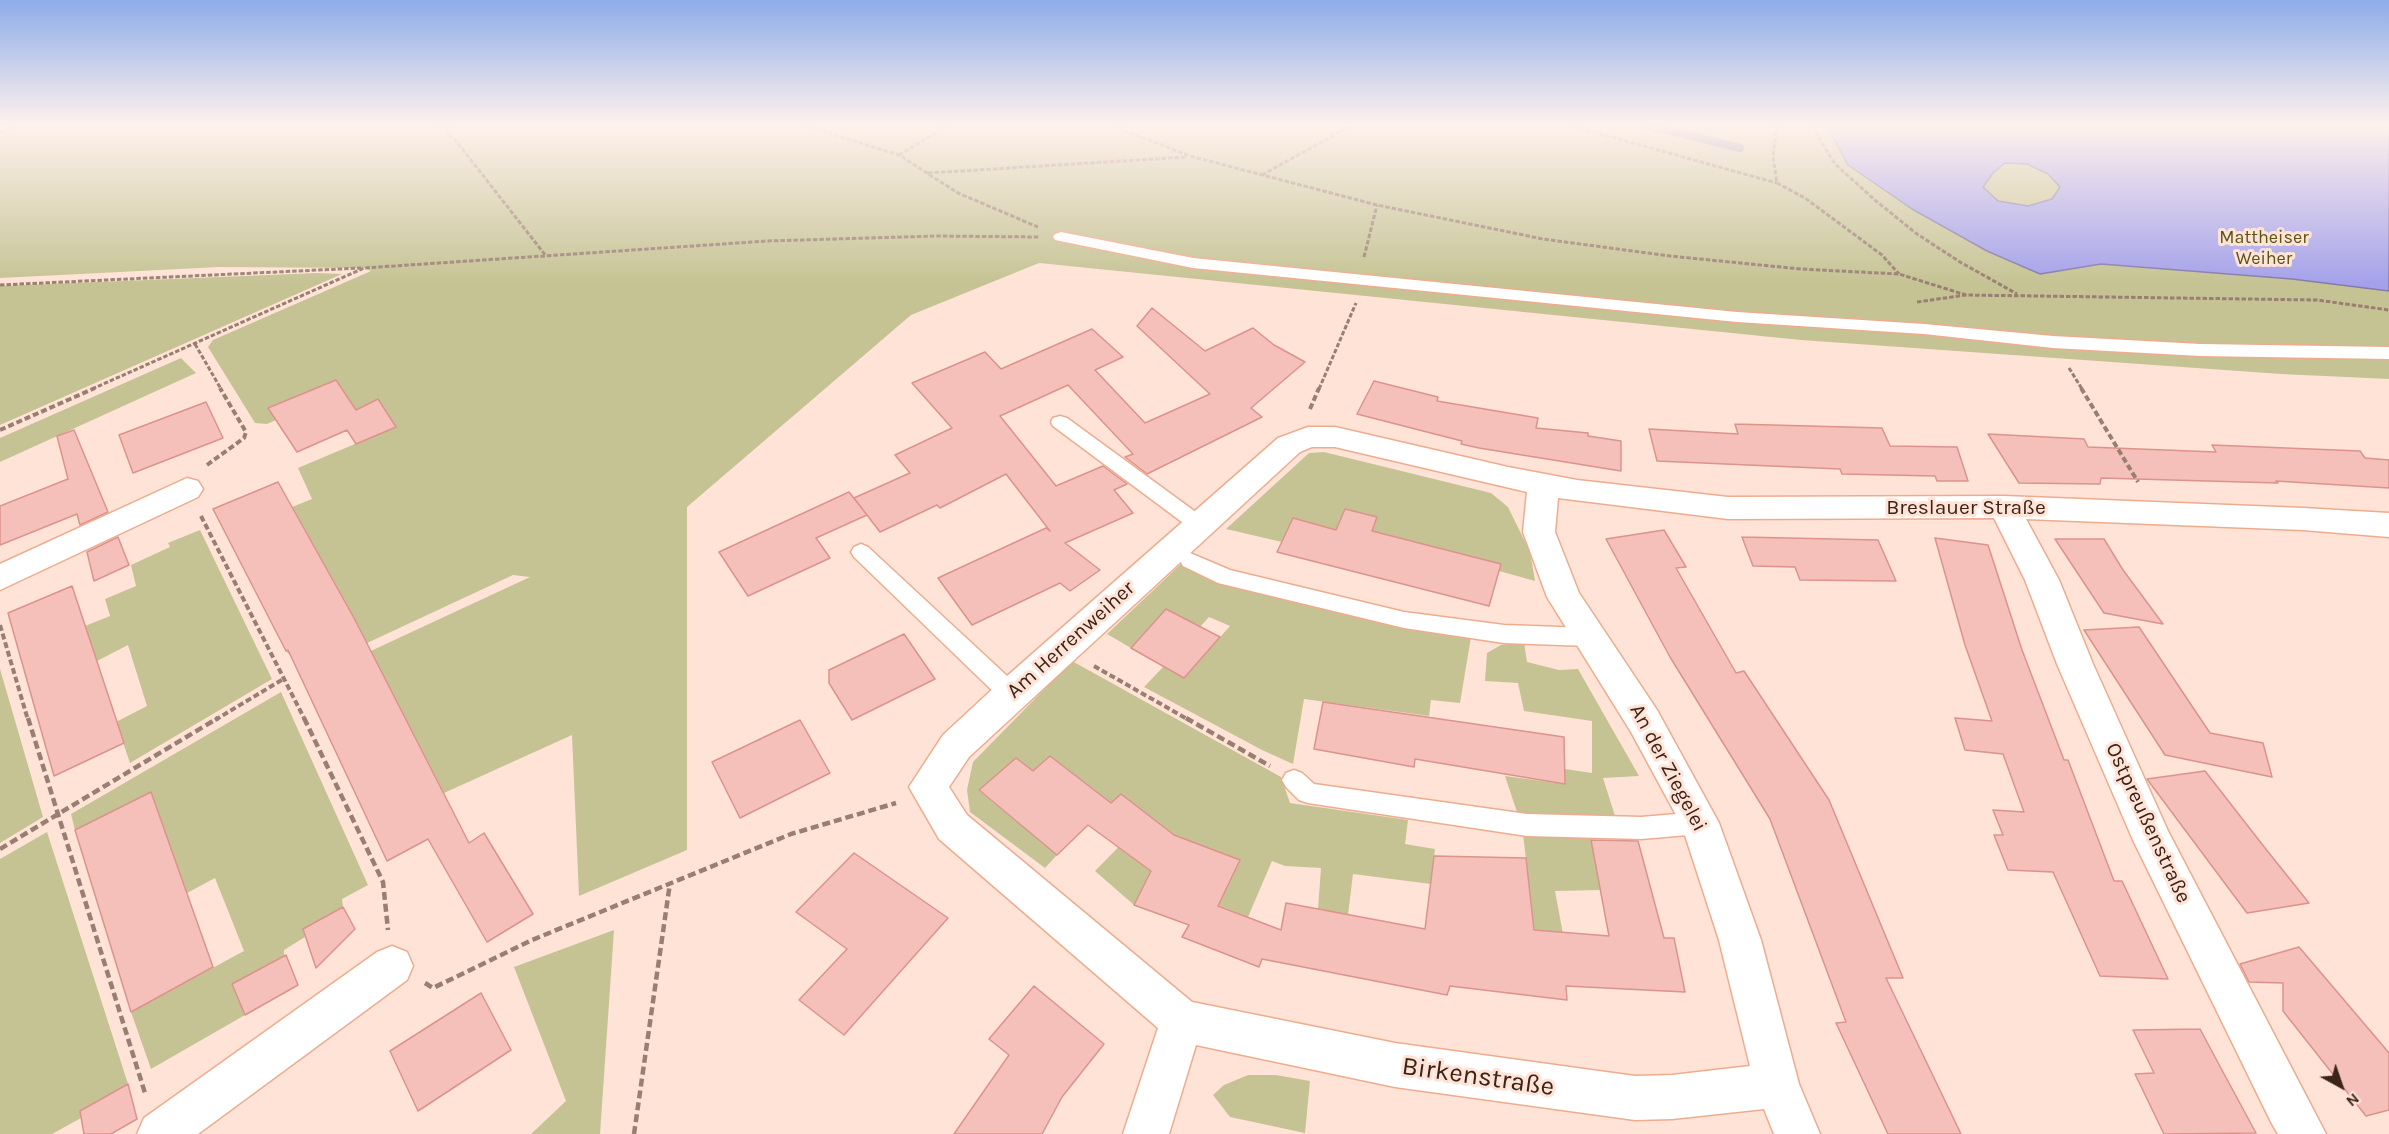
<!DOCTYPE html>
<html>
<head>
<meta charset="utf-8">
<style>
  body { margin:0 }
  #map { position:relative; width:2389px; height:1134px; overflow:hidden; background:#ffe3d6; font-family:Karla,sans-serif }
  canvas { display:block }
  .north { position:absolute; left:2311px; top:1056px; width:60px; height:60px; -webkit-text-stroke:4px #ffe3d6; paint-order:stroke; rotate:140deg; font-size:16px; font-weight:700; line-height:24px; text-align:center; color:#3c2317 }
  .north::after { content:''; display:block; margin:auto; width:21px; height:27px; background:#3c2317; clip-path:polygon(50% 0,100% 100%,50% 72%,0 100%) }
</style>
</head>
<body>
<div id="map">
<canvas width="2389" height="1134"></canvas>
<div class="north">N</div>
</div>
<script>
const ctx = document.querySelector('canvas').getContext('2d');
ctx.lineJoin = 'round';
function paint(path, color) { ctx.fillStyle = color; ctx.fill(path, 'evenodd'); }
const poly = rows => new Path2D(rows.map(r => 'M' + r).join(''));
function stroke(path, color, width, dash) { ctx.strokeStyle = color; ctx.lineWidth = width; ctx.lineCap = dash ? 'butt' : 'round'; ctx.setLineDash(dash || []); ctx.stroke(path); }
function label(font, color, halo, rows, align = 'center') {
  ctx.font = font + ' Karla,sans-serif'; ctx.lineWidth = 6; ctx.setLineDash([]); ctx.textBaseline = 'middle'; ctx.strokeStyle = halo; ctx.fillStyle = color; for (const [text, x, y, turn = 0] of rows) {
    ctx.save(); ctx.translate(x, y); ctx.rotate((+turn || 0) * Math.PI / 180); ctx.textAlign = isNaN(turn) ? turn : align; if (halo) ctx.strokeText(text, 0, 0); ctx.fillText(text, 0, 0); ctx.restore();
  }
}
paint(poly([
  [16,125,2389,125,2389,379,2281,374,1801,340,1039,263,911,315,687,507,687,850,579,896,572,735,444,793,374,658,304,682,530,577,513,575,305,672,286,651,354,618,292,507,312,499,298,468,395,427,378,399,356,410,336,380,269,407,276,420,267,424,255,423,208,347,213,340,371,271,364,268,219,267,0,278,0,132],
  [317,273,342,274,0,425,0,286],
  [181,358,196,373,0,462,0,438],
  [1324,452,1491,493,1508,507,1530,552,1535,581,1499,571,1501,564,1372,531,1377,517,1345,509,1336,530,1293,518,1282,542,1226,529,1309,453],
  [200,530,272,679,130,763,116,722,147,706,128,645,97,661,85,626,110,616,105,599,136,586,131,565,170,547,168,543],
  [1181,564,1228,583,1471,637,1460,703,1431,700,1429,716,1304,699,1293,764,1262,750,1144,687,1164,666,1185,677,1230,626,1209,617,1200,627,1167,610,1131,648,1107,634],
  [1524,642,1527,662,1559,670,1578,669,1639,776,1603,778,1615,816,1518,815,1505,776,1564,784,1565,769,1592,773,1592,721,1524,711,1518,683,1485,681,1487,653,1501,645],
  [1072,661,1281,777,1290,803,1408,820,1405,844,1435,849,1431,884,1353,874,1348,915,1318,909,1321,868,1285,866,1272,861,1248,917,1218,905,1239,860,1192,842,1181,865,1158,855,1134,905,1095,871,1149,816,1121,795,1111,803,1050,756,1033,771,1016,758,979,791,1057,855,1045,868,970,812,967,790,973,762],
  [0,669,43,817,0,843],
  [281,692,368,885,342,899,343,907,303,929,305,937,284,950,284,956,233,984,245,1015,151,1069,131,1012,244,951,215,878,187,893,151,792,75,830,71,814],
  [47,832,128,1084,80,1111,81,1118,52,1134,0,1134,0,859],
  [1523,834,1591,837,1600,890,1555,891,1563,934,1504,926,1530,893],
  [614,930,600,1134,531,1134,566,1101,514,967],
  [1248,1075,1276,1075,1310,1081,1305,1133,1230,1117,1213,1095,1224,1085]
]), '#c5c394');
const water = poly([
  [1832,125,2389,125,2389,291,2292,279,2101,264,2040,274,1987,251,1912,209,1848,165,1829,130,1832,125],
  [2005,163,2027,164,2048,174,2060,187,2052,199,2028,206,1998,201,1983,187,1993,173,2005,163]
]);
paint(water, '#a4a1ea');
stroke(water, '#857bab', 1.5);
stroke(poly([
  [1646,125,1740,148]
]), '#857bab', 8);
const building = poly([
  [1152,308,1205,351,1253,328,1274,345,1305,362,1251,408,1262,417,1147,474,1125,457,1133,454,1068,385,1000,416,1056,486,1103,466,1127,484,1114,490,1133,513,1065,543,1100,570,1070,591,1060,583,972,625,938,578,1046,528,1050,531,1006,474,940,508,937,505,880,532,854,498,910,473,895,455,952,428,912,383,985,352,1001,369,1092,329,1123,357,1095,370,1145,423,1210,394,1137,326,1152,308],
  [336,380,356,410,378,399,396,427,356,444,347,430,297,452,268,408,336,380],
  [1374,381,1438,397,1437,401,1538,418,1536,428,1588,433,1588,436,1621,441,1621,471,1479,448,1461,444,1462,441,1357,414,1374,381],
  [206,402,223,438,133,473,119,435,206,402],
  [1735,424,1882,428,1890,446,1957,447,1968,481,1937,481,1935,476,1842,474,1840,469,1657,461,1649,429,1738,434,1735,424],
  [74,430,108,512,80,525,77,514,0,545,0,506,68,479,57,436,74,430],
  [1988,434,2084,439,2088,447,2216,452,2212,445,2360,451,2365,458,2389,460,2389,488,2276,481,2278,483,2101,478,2100,484,2019,483,1988,434],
  [278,482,354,618,469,843,484,833,533,914,487,942,428,839,387,861,288,650,286,651,213,509,278,482],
  [849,492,867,515,816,538,830,558,748,596,719,552,849,492],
  [1345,509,1377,517,1372,531,1501,564,1489,606,1277,552,1293,518,1336,530,1345,509],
  [1664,530,1686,567,1676,568,1736,673,1744,671,1829,800,1903,978,1886,978,1961,1134,1888,1134,1836,1023,1846,1022,1770,819,1670,657,1606,539,1664,530],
  [118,537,129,565,94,581,87,552,118,537],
  [1742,537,1878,540,1896,581,1800,580,1795,567,1753,566,1742,537],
  [1935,538,1988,545,2022,650,2064,760,2068,760,2114,881,2122,881,2168,979,2100,976,2053,872,2008,870,1994,835,2003,835,1993,810,2024,812,2003,754,1965,750,1955,718,1992,721,1965,645,1935,538],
  [2055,539,2104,539,2123,570,2163,624,2104,613,2055,539],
  [72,586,124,743,54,776,8,613,72,586],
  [1166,609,1220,637,1184,678,1131,648,1166,609],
  [2139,627,2210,733,2263,743,2272,777,2165,755,2084,630,2139,627],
  [904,634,935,679,852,720,829,683,829,670,904,634],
  [1323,702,1564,737,1565,784,1415,759,1414,767,1314,749,1323,702],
  [800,720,830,773,740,818,712,762,800,720],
  [1050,756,1111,803,1121,794,1174,835,1240,860,1218,906,1281,930,1286,903,1425,929,1434,856,1526,858,1534,930,1609,936,1591,840,1638,841,1664,938,1674,938,1685,992,1566,986,1567,1000,1450,986,1447,995,1262,959,1259,967,1182,937,1189,925,1134,905,1151,871,1088,825,1057,855,979,790,1016,758,1033,771,1050,756],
  [2205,771,2265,848,2309,903,2247,913,2147,779,2205,771],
  [151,792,213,967,131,1012,75,830,151,792],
  [854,853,948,918,844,1035,799,1000,847,949,796,912,854,853],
  [343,907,355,929,316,968,303,929,343,907],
  [2299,947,2389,1053,2389,1110,2366,1116,2283,1011,2283,983,2249,982,2240,964,2299,947],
  [286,955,298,985,245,1015,232,984,286,955],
  [1034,986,1104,1044,1062,1097,1042,1134,954,1134,1009,1055,989,1039,1034,986],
  [481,993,511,1050,418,1111,390,1051,481,993],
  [2200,1029,2223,1072,2256,1133,2164,1134,2135,1074,2154,1073,2133,1030,2200,1029],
  [128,1084,137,1119,111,1134,84,1134,80,1111,128,1084]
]);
paint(building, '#f6c0ba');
stroke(building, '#db938c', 1.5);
const service = poly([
  [1061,232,1193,258,1737,312,1924,324,2053,336,2200,344,2389,347,2389,359,2200,356,2053,348,1924,334,1737,322,1193,268,1055,240,1053,237,1055,234,1061,232],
  [1060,416,1067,418,1208,521,1211,526,1208,531,1201,533,1194,531,1053,426,1051,422,1053,418,1060,416],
  [861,544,868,547,1019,687,1022,694,1019,701,1011,703,1003,701,854,557,851,552,854,547,861,544],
  [1190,553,1230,570,1404,612,1504,625,1589,628,1597,631,1600,637,1597,643,1589,646,1504,643,1404,628,1218,583,1183,566,1180,561,1183,556,1190,553],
  [1294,770,1302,773,1314,784,1527,814,1641,817,1700,812,1709,815,1712,823,1709,831,1700,834,1641,839,1527,836,1308,803,1299,800,1286,787,1282,780,1286,773,1294,770]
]);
const minor = poly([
  [1308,427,1335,427,1508,467,1577,480,1728,497,2004,496,2303,508,2389,513,2389,537,2303,530,2026,519,2059,580,2093,664,2168,831,2326,1134,2278,1134,2272,1124,2133,840,2057,664,2025,580,1994,518,1728,519,1558,498,1555,532,1579,593,1657,710,1719,823,1761,940,1799,1084,1820,1134,1774,1134,1764,1109,1672,1119,1635,1120,1395,1087,1196,1045,1169,1134,1123,1134,1158,1028,939,839,909,787,943,735,998,684,1278,438,1308,427],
  [1312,447,1335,447,1527,492,1523,532,1547,597,1631,732,1682,826,1719,940,1750,1066,1672,1075,1635,1076,1395,1043,1192,1002,967,815,949,787,969,757,1300,452,1312,447],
  [187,478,198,481,203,489,198,497,0,590,0,564,187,478],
  [392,946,407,952,413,966,407,980,198,1134,137,1134,144,1118,377,952,392,946]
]);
stroke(service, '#eeac8e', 3);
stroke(minor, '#eeac8e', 3);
stroke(poly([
  [440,125,456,141,546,256],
  [448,125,449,135],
  [803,125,899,155,958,193,1038,227],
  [1120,125,1123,130,1190,156,1377,205,1543,239,1670,256,1801,269,1899,274,1966,295],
  [1568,125,1777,183],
  [1777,125,1773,157,1777,183,1805,198,1882,255,1899,274],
  [1815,125,1817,135,1835,164,1876,201,1917,234,1960,262,2017,294],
  [0,132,16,125],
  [899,155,949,125],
  [928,173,1186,157],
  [1262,175,1352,125],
  [1364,257,1377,205],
  [0,285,361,268],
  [1917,302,1966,295,2317,300,2389,310],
  [195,344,221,389],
  [2069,368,2082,389],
  [92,389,364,268,767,241,936,236,1040,237],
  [1319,389,1356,303]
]), '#997f72', 3, [4.5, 2]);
stroke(poly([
  [2081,388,2138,482],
  [1310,409,1319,388],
  [0,430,95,388],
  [207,465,244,438,246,432,220,388],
  [201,516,305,720],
  [0,625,28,720],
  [1094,666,1189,720],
  [215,720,285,678]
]), '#997f72', 4, [6, 3]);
stroke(poly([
  [28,718,145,1093],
  [304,718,383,882,388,930],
  [1186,718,1270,766],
  [0,849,218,718],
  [425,983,433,988,532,940,791,834,896,803],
  [634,1134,670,883]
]), '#997f72', 4.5, [8, 4]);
paint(service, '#fff');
paint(minor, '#fff');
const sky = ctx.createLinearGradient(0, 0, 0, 284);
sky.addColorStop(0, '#8dace9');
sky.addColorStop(0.44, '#fff2ed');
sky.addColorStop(1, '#fff2ed00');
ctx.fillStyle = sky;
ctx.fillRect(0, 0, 2389, 284);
label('18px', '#585416', '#ffe3d6', [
  ["Mattheiser",2264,238],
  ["Weiher",2264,259]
]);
label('21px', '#3c2317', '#ffe3d6', [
  ["Breslauer Straße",1966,508],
  ["Am Herrenweiher",1071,640,-42],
  ["An der Ziegelei",1668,768,62],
  ["Ostpreußenstraße",2148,823,65]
]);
label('26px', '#3c2317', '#ffe3d6', [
  ["Birkenstraße",1478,1077,8]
]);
</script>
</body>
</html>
